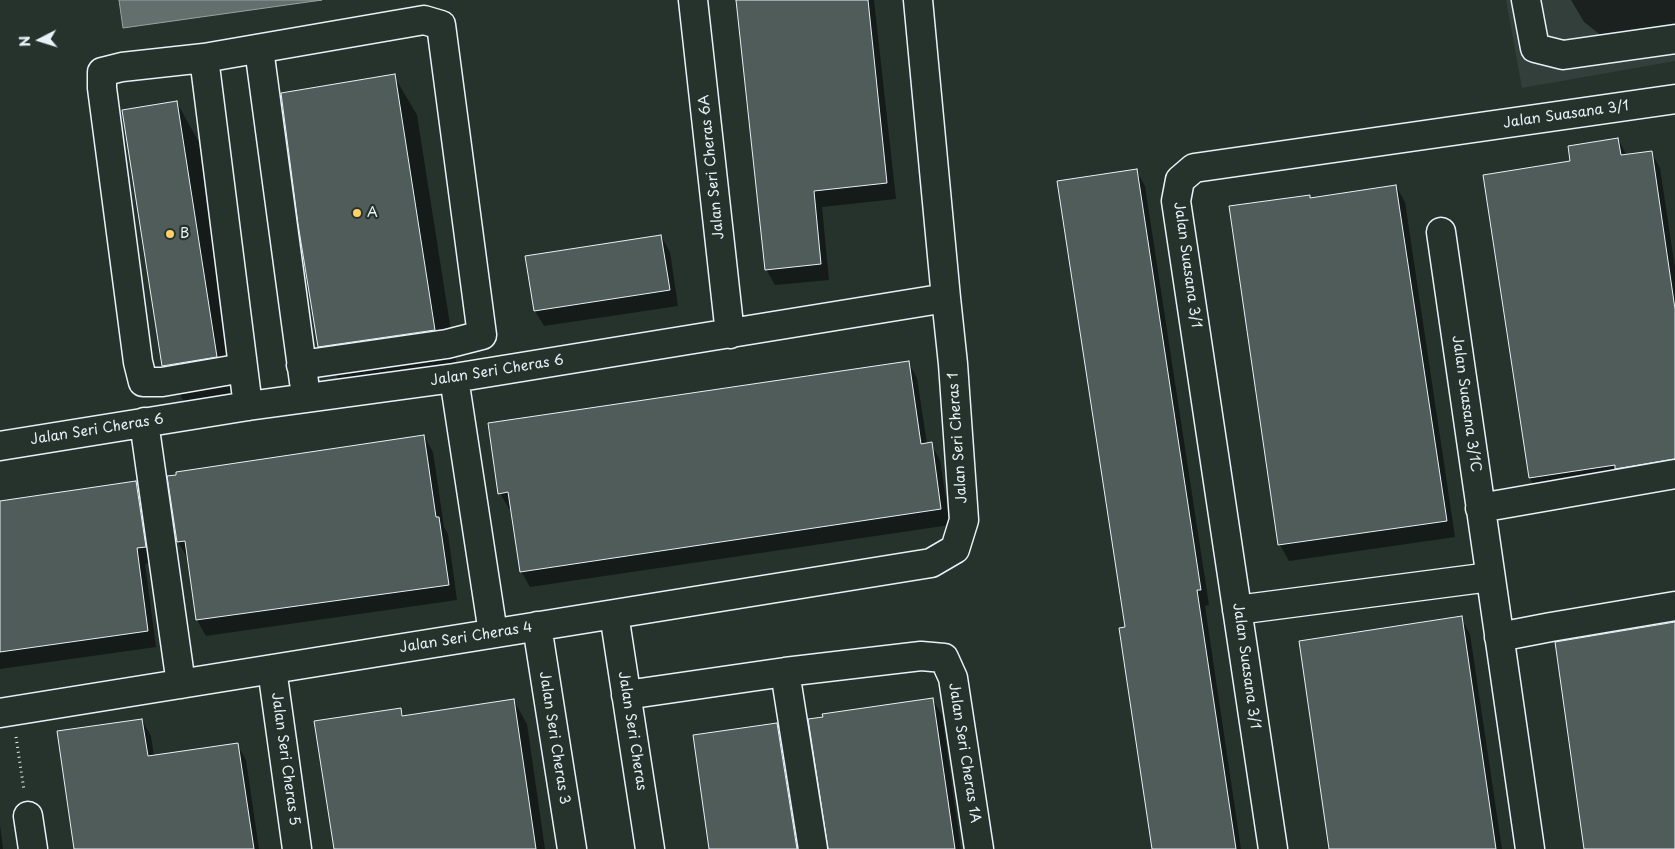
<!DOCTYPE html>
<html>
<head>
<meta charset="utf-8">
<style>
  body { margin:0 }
  #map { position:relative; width:1675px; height:849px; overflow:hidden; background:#26332d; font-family:"Playpen Sans",sans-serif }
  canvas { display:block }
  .north { position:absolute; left:15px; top:15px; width:50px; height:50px; -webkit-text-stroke:4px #26332d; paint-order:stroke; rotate:265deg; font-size:14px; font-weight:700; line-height:20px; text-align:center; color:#e8f1f8 }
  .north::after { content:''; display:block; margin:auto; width:18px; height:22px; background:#e8f1f8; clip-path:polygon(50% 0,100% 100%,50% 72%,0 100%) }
</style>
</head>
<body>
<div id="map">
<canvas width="1675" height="849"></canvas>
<div class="north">N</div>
</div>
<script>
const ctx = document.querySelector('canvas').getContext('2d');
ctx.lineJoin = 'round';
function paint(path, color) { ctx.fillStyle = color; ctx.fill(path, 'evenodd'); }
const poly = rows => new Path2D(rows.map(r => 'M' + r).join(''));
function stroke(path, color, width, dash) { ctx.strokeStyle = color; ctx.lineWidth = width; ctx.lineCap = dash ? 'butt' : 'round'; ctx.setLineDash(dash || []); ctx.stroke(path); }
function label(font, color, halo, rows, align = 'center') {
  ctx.font = font + ' "Playpen Sans",sans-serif'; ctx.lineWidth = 4.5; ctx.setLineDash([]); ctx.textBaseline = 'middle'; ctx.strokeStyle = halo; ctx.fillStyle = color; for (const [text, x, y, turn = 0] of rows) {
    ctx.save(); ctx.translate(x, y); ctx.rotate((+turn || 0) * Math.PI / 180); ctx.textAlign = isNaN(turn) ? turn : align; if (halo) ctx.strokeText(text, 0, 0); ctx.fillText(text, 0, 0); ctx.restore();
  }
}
paint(poly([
  [1506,0,1675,0,1675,61,1522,88]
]), '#333f3a');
const water = poly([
  [119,0,322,0,123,28,119,0]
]);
paint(water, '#636f6d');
stroke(water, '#98a3a5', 1);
paint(poly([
  [738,0,874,0,896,199,822,207,829,280,775,285,766,269],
  [1571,0,1675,0,1675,27,1603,37,1584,22],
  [394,76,417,115,457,369,342,386,319,346],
  [177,103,199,142,239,396,186,405,163,366],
  [1618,139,1627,156,1651,152,1660,168,1675,268,1675,475,1539,494,1530,478,1572,162],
  [1136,170,1145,186,1209,605,1205,606,1241,849,1153,849,1127,628],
  [1396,186,1405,202,1455,537,1289,561,1280,545,1230,207,1309,196,1311,199],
  [661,236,670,252,678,306,544,326,535,311],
  [908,362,917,378,927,444,931,444,940,460,950,525,530,587,521,571,512,509,509,509,500,493],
  [424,436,433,452,444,527,448,534,457,600,206,636,197,620,188,557,187,557,178,542],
  [136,482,145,498,154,562,145,564,156,647,0,669,0,502],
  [1461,618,1470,634,1502,849,1330,849],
  [933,700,942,715,961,849,829,849],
  [514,701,527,724,545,849,336,849,400,709,405,717],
  [142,720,151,736,154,756,237,744,246,760,259,849,75,849],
  [777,725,786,741,803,849,710,849],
  [0,825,3,849,0,849]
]), '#0007');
const building = poly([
  [736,0,868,0,887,183,814,191,821,264,765,270,736,0],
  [395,74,435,330,318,347,298,224,281,93,395,74],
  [177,101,217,357,162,366,122,110,177,101],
  [1618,138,1621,155,1652,151,1675,309,1675,459,1615,469,1615,465,1529,478,1483,175,1570,161,1568,146,1618,138],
  [1137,169,1201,590,1197,590,1236,849,1152,849,1123,655,1119,628,1125,627,1057,181,1137,169],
  [1396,185,1447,521,1278,545,1229,206,1310,195,1310,198,1396,185],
  [661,235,670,290,534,311,525,256,661,235],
  [909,361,921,444,932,442,941,509,520,572,508,492,498,494,488,423,909,361],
  [424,435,436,517,439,517,449,585,196,620,185,541,177,542,167,476,176,475,176,472,424,435],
  [136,481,146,547,137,548,148,631,0,652,0,501,136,481],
  [1462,616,1496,849,1329,849,1299,641,1462,616],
  [1675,622,1675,849,1584,849,1555,642,1675,622],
  [933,698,955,849,828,849,808,719,823,717,822,714,933,698],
  [514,699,536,849,334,849,314,721,401,708,402,716,514,699],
  [142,719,148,756,238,743,254,849,74,849,57,731,142,719],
  [777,723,797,849,709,849,693,735,777,723]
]);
paint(building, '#505c59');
stroke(building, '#e8f1f8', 1);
const minor = poly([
  [693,0,730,334],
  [1526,0,1535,48,1563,55,1675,39],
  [259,49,304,382],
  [204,58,122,67,102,72,102,88,138,362,143,382,162,382,243,368],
  [1441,232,1530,849],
  [454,378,493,633],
  [248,406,204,58,424,20,441,25,482,335,447,344,301,365],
  [144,422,181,684],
  [0,446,248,406,454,378,946,298,918,0],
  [1480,508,1675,474],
  [1237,610,1490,577],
  [614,614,650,849],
  [537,626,572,849],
  [1499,637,1551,627,1675,606],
  [272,669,297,849],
  [785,672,813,849],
  [626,695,785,672,921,656,944,658,953,678,979,849],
  [0,713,931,563,955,549,964,520,953,364,946,298],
  [28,816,33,849],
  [1273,849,1176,201,1180,180,1194,168,1675,99]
]);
stroke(minor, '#e8f1f8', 31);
stroke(poly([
  [16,737,24,790]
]), '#e8f1f8', 3, [1, 4]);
stroke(minor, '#26332d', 28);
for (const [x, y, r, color] of [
  [357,213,5,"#ffd166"],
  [170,234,5,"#ffd166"]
]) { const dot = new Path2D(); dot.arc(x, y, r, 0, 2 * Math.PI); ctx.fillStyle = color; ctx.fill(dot); stroke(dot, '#26332d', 2); }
label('14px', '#e8f1f8', '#26332d', [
  ["Jalan Suasana 3/1",1566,115,-8],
  ["Jalan Seri Cheras 6A",712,167,-96],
  ["Jalan Suasana 3/1",1187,265,82],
  ["Jalan Seri Cheras 6",497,371,-9],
  ["Jalan Suasana 3/1C",1466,404,82],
  ["Jalan Seri Cheras 6",97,430,-9],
  ["Jalan Seri Cheras 1",958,438,-94],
  ["Jalan Seri Cheras 4",466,638,-9],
  ["Jalan Suasana 3/1",1246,666,82],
  ["Jalan Seri Cheras",632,731,81],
  ["Jalan Seri Cheras 3",554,738,81],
  ["Jalan Seri Cheras 1A",964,753,81],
  ["Jalan Seri Cheras 5",285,759,82]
]);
label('14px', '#e8f1f8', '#26332d', [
  ["A",367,213],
  ["B",180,234]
], 'left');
</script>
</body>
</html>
